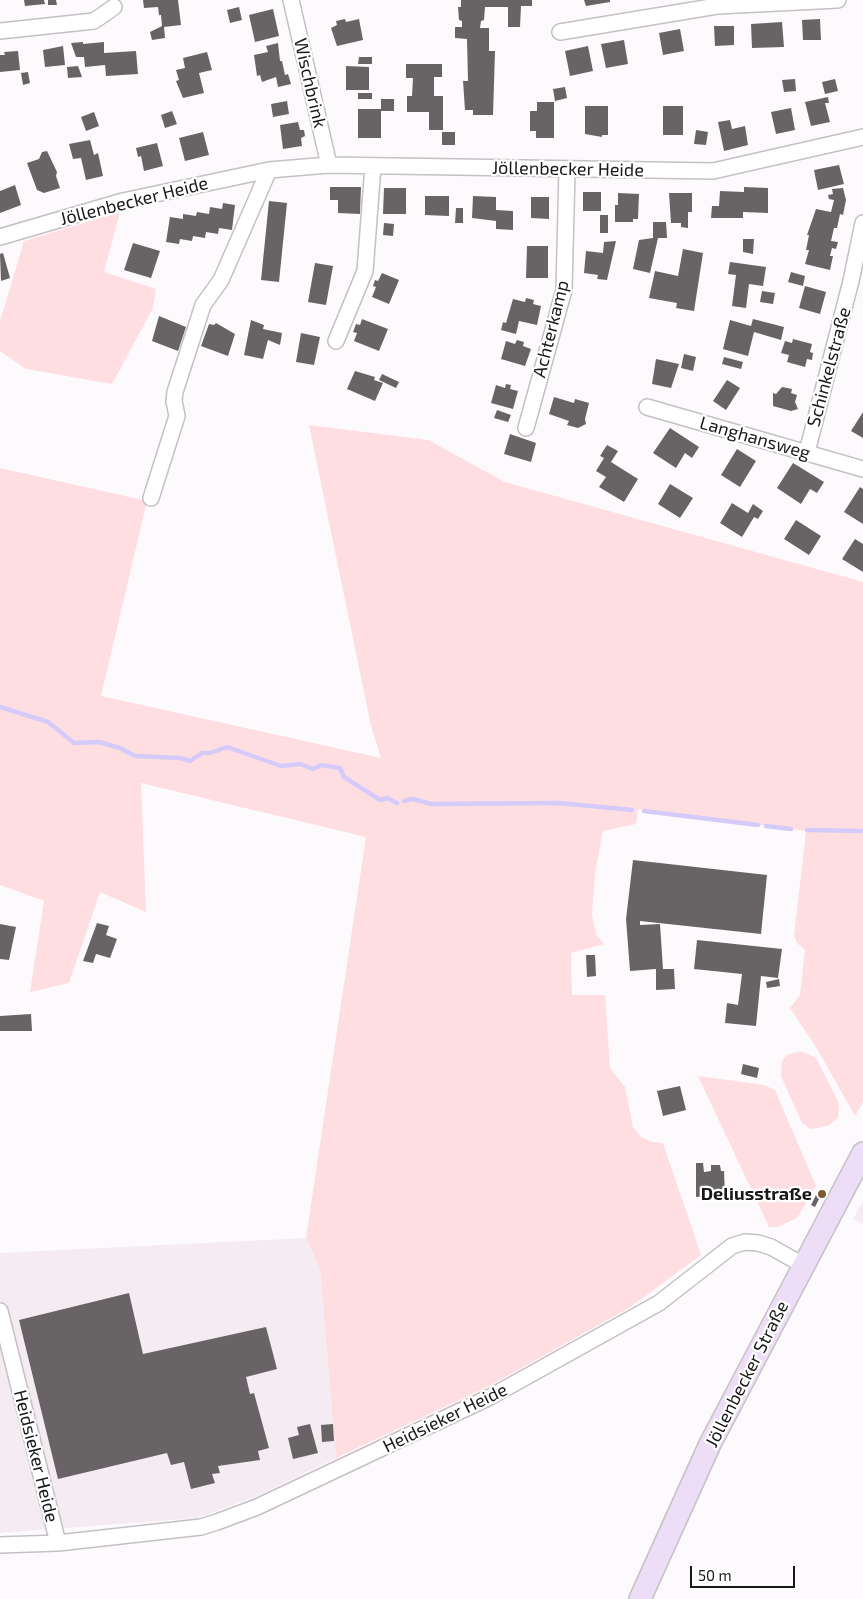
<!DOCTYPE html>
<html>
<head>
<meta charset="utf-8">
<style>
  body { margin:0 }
  #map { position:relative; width:863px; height:1599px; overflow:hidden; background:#fdfafd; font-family:"Exo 2",sans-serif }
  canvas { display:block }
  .scale { position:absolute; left:690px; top:1566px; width:105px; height:22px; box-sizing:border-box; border:2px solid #191819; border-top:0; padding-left:6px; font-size:15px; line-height:18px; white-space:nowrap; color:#191819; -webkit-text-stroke:4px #fff; paint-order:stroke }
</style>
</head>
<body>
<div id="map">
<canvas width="863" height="1599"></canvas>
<div class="scale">50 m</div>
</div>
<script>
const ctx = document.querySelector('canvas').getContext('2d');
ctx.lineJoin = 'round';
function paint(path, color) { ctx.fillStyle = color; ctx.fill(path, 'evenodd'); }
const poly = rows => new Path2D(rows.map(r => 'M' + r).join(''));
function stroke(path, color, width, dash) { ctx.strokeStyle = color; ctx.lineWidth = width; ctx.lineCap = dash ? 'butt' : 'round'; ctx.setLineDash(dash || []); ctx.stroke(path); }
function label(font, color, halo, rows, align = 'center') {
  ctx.font = font + ' "Exo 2",sans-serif'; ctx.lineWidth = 4.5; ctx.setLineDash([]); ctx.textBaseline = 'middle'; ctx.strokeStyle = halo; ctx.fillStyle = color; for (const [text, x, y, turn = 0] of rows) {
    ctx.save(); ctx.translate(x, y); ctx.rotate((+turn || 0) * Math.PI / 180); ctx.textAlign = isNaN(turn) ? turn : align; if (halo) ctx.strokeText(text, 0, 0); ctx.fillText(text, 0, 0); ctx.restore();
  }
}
paint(poly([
  [863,1201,863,1224,853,1219],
  [306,1238,320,1269,336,1458,257,1496,197,1518,0,1533,0,1253]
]), '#f5ebf3');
paint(poly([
  [120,212,104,272,156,289,153,308,112,384,26,369,0,351,0,321,24,241],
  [309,425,428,440,505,482,863,582,863,1102,855,1116,816,1047,790,1008,800,995,805,950,797,943,794,936,806,831,638,809,636,824,603,831,595,874,592,915,596,934,604,944,571,953,572,995,605,995,610,1068,625,1087,633,1127,641,1137,652,1142,663,1143,701,1255,629,1308,489,1386,336,1458,320,1269,306,1238,366,837,141,783,146,912,100,892,69,983,30,992,44,901,0,885,0,468,147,501,101,696,381,758,371,726],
  [801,1051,816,1058,839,1103,838,1118,829,1125,819,1128,811,1129,802,1123,781,1076,782,1061,787,1055],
  [698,1076,764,1085,775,1090,816,1186,797,1218,778,1227,769,1227]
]), '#ffdee1');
stroke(poly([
  [0,707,48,722,74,743,99,742,120,748,135,756,180,758,190,761,202,753,210,753,227,747,281,766,300,764,313,769,321,765,340,768,344,777,380,800,387,798,397,803],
  [404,801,413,799,431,804,559,803,632,810],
  [644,811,758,825],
  [766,826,791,829],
  [807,830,863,831]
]), '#d4cbfb', 4.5);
paint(poly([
  [24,0,44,0,45,4,25,6],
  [48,0,56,0,57,5,48,5],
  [143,0,178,0,181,25,164,27,165,38,152,40,150,32,162,26,161,15,159,15,158,7,144,8],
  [461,0,532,0,532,6,521,6,520,27,508,27,508,7,485,7,484,20,481,21,480,28,489,28,489,51,495,51,493,115,473,115,473,110,465,110,463,81,468,81,467,39,455,38,455,27,462,27,462,21,459,20,458,7,461,7],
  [584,0,610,0,610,2,586,6],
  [239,7,242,20,230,23,227,10],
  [273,9,279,36,255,42,249,15],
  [345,19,346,22,359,19,363,40,337,46,331,28,337,25,336,21],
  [820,19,821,40,803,40,802,20],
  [782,22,784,47,752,48,751,24],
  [714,26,734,26,734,45,715,46],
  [680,29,684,51,663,55,659,33],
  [624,40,628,64,606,68,601,44],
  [83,42,83,44,104,42,104,53,136,51,138,74,106,76,105,65,85,67,84,57,76,57,71,43],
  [278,43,280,61,282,61,285,75,288,74,291,84,278,87,276,77,262,82,260,75,257,76,254,55,268,52,266,46],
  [63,46,65,65,45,67,43,50],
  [588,46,593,71,570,76,565,51],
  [18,51,20,70,0,72,0,55,5,55,4,52],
  [207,52,212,70,199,73,204,93,183,98,176,81,179,80,176,70,185,68,183,58],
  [359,57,372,57,372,64,358,64],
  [406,64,442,64,442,77,434,77,434,96,443,96,443,130,429,130,429,112,407,112,407,96,412,96,413,78,406,78],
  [78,66,82,77,68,78,67,67],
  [346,66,369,67,369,90,346,90],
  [28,72,30,83,23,85,21,73],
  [795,79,796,91,784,92,782,80],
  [835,79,838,91,825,94,822,82],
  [565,87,567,98,555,101,553,89],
  [358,93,372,93,372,99,358,99],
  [828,97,829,103,825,103,830,122,811,126,805,102],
  [381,99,394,99,394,111,381,111,381,138,358,138,358,109,381,109],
  [287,101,289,114,273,117,271,104],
  [537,102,554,102,554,138,536,138,536,131,530,131,530,111,537,111],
  [585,106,608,106,608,135,602,135,602,137,585,134],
  [663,106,683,106,683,135,663,135],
  [791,108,795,130,776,134,771,112],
  [172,111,177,124,165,128,161,115],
  [94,112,99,126,86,131,81,117],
  [730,120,732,129,745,126,748,145,724,151,718,122],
  [298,122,300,130,304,130,305,136,301,138,302,146,283,149,280,125],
  [696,130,708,132,706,145,694,144],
  [203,132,209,155,185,161,179,138],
  [442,132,455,132,455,145,442,145],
  [90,140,94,155,98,153,103,176,86,180,81,158,73,159,69,144],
  [157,143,163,166,144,171,141,156,138,157,136,148],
  [47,151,57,172,56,176,60,188,44,193,37,190,27,163,39,159,42,152],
  [839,165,844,184,818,190,814,170],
  [15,185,21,205,0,213,0,191],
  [330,187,361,187,360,214,338,213,338,200,330,200],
  [744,187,768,188,768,213,743,212,743,218,711,218,712,206,719,206,720,191,744,192],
  [384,188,406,188,406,214,383,214],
  [843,188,846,200,843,215,840,214,837,228,834,228,831,241,838,242,836,249,832,248,830,256,833,256,830,270,805,264,809,250,806,250,809,235,807,235,816,209,831,212,834,200,829,199,828,195,833,194,832,189],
  [583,192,601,192,601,211,583,211],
  [618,193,639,194,638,219,633,219,633,222,615,222,615,205,618,205],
  [669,193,692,193,692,212,688,212,688,228,681,227,681,223,671,223],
  [425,196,449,196,449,216,425,215],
  [473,196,496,197,496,210,513,211,513,230,496,229,496,221,472,218],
  [531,197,549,197,549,219,531,218],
  [269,201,287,203,279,282,261,280],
  [223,203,235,205,232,230,219,228,218,234,206,232,205,238,193,236,192,241,180,239,179,244,166,242,170,217,183,219,183,214,196,216,197,212,209,214,210,207,222,209],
  [456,208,463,208,463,223,455,223],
  [600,215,608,215,608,233,600,233],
  [653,222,666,222,667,238,658,238,650,273,633,269,639,240,653,238],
  [384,223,394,224,393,236,383,235],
  [743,239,754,239,753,254,743,252],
  [616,241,607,280,597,279,598,275,584,273,586,251,603,253,604,242],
  [133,243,160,251,151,278,124,270],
  [527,246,548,246,548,278,526,278],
  [683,249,703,253,694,311,676,308,677,303,649,298,655,271,678,276],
  [3,253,10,278,1,281,0,254],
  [730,262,766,267,763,286,749,284,746,308,732,306,736,275,728,274],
  [315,263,333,266,326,305,308,302],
  [791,272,805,276,803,286,788,282],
  [382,273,399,280,389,304,372,297,376,287,373,286,375,280,378,281],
  [805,286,826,292,820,314,799,308],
  [762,291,775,293,773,304,760,302],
  [526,298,534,300,533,304,541,306,537,325,519,321,516,334,501,330,503,322,506,323,513,299,525,302],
  [159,316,186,327,178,351,152,341],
  [362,319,388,329,379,351,354,341,357,333,353,332,356,324,360,325],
  [753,319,784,327,781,340,754,332,748,356,723,349,730,320,751,326],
  [251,320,264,325,263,329,282,333,280,345,268,340,263,359,244,355],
  [216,323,235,334,228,356,201,346,209,324,214,325],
  [301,333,320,337,314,365,296,362],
  [793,339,812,344,810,352,813,353,812,360,807,359,805,367,787,362,789,355,781,353,785,341,792,343],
  [517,340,524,342,523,346,531,349,525,366,501,359,506,341,515,344],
  [684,354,696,357,693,371,681,368],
  [724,357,743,362,741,369,722,364],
  [656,359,679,364,671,388,652,384],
  [355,371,375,377,374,380,383,383,375,401,347,389],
  [382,374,399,382,396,388,379,380],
  [727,380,740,388,726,410,713,401],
  [506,384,511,385,510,389,518,391,513,409,491,403,496,385,505,388],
  [782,387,792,389,791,393,797,395,795,402,798,409,791,411,773,406,773,393,776,394],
  [554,397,574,403,575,399,589,403,585,419,586,424,578,428,567,425,569,421,549,414],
  [497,410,511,415,508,422,494,418],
  [863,412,863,438,851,431],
  [670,428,699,447,692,458,685,453,676,468,653,453],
  [510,434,536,443,531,462,504,454],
  [607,445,618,451,611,462,638,479,624,502,599,487,606,477,596,471,604,458,600,456],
  [737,449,756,461,740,487,721,475],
  [793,463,824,482,817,493,810,489,801,504,777,488],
  [670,484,693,498,680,518,658,504],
  [860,487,863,489,863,524,844,512],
  [732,503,748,513,753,504,763,511,758,519,754,517,742,537,720,523],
  [796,520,821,536,809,555,784,539],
  [855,539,863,544,863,572,842,559],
  [633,860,767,875,761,934,640,921,640,925,660,924,663,969,674,969,675,989,656,990,656,969,630,971,626,919],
  [97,923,109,926,106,935,117,939,110,958,96,954,93,963,83,961],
  [0,924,16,927,9,960,0,959],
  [697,940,782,949,778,978,761,976,756,1026,725,1023,727,1003,738,1005,742,974,694,969],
  [586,955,595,955,596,976,587,977],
  [779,979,780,986,767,988,766,982],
  [31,1014,32,1031,0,1031,0,1016],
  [743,1064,759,1068,757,1078,741,1074],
  [680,1086,686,1110,663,1116,657,1091],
  [696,1163,703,1163,704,1172,711,1171,711,1165,720,1165,721,1171,724,1171,725,1195,696,1197],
  [816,1195,820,1197,815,1207,811,1205],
  [129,1293,143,1354,266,1327,277,1369,246,1377,250,1394,254,1393,269,1448,258,1451,260,1460,218,1466,220,1473,212,1474,215,1483,191,1489,184,1462,171,1465,167,1453,58,1479,19,1320],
  [310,1424,318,1453,293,1459,288,1438,299,1435,297,1427],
  [333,1424,334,1441,322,1442,321,1425]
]), '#686466');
const minor = poly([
  [291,0,329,165],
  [0,31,94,21,114,7],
  [560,32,717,6,838,0],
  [0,237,123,201,269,170,329,165,713,171,863,137],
  [336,341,365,271,373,166],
  [647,407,863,469],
  [526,428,564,290,567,170],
  [807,452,851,281,863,223],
  [151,498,177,416,174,401,175,392,203,305,221,280,269,170],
  [0,1311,58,1543],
  [0,1545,58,1543,201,1527,217,1522,257,1507,490,1397,659,1303,732,1246,745,1242,758,1243,771,1247,803,1265]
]);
const secondary = poly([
  [640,1599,710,1444,863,1153]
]);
stroke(minor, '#c4c0c3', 18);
stroke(secondary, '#c4c0c3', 24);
stroke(minor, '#fff', 15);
stroke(secondary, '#edddf6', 21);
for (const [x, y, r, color] of [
  [822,1194,5,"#7b5b31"]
]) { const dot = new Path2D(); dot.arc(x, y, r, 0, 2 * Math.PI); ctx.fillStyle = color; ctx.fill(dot); stroke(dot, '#fff', 2); }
label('18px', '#191819', '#fff', [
  ["Wischbrink",310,83,77],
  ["Jöllenbecker Heide",568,169,1],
  ["Jöllenbecker Heide",134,201,-14],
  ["Achterkamp",551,329,-76],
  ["Schinkelstraße",829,367,-75],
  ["Langhansweg",755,438,16],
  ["Jöllenbecker Straße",747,1374,-63],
  ["Heidsieker Heide",445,1418,-26],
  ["Heidsieker Heide",36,1456,76]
]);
label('bold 18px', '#191819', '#fff', [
  ["Deliusstraße",812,1194]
], 'right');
</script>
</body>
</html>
